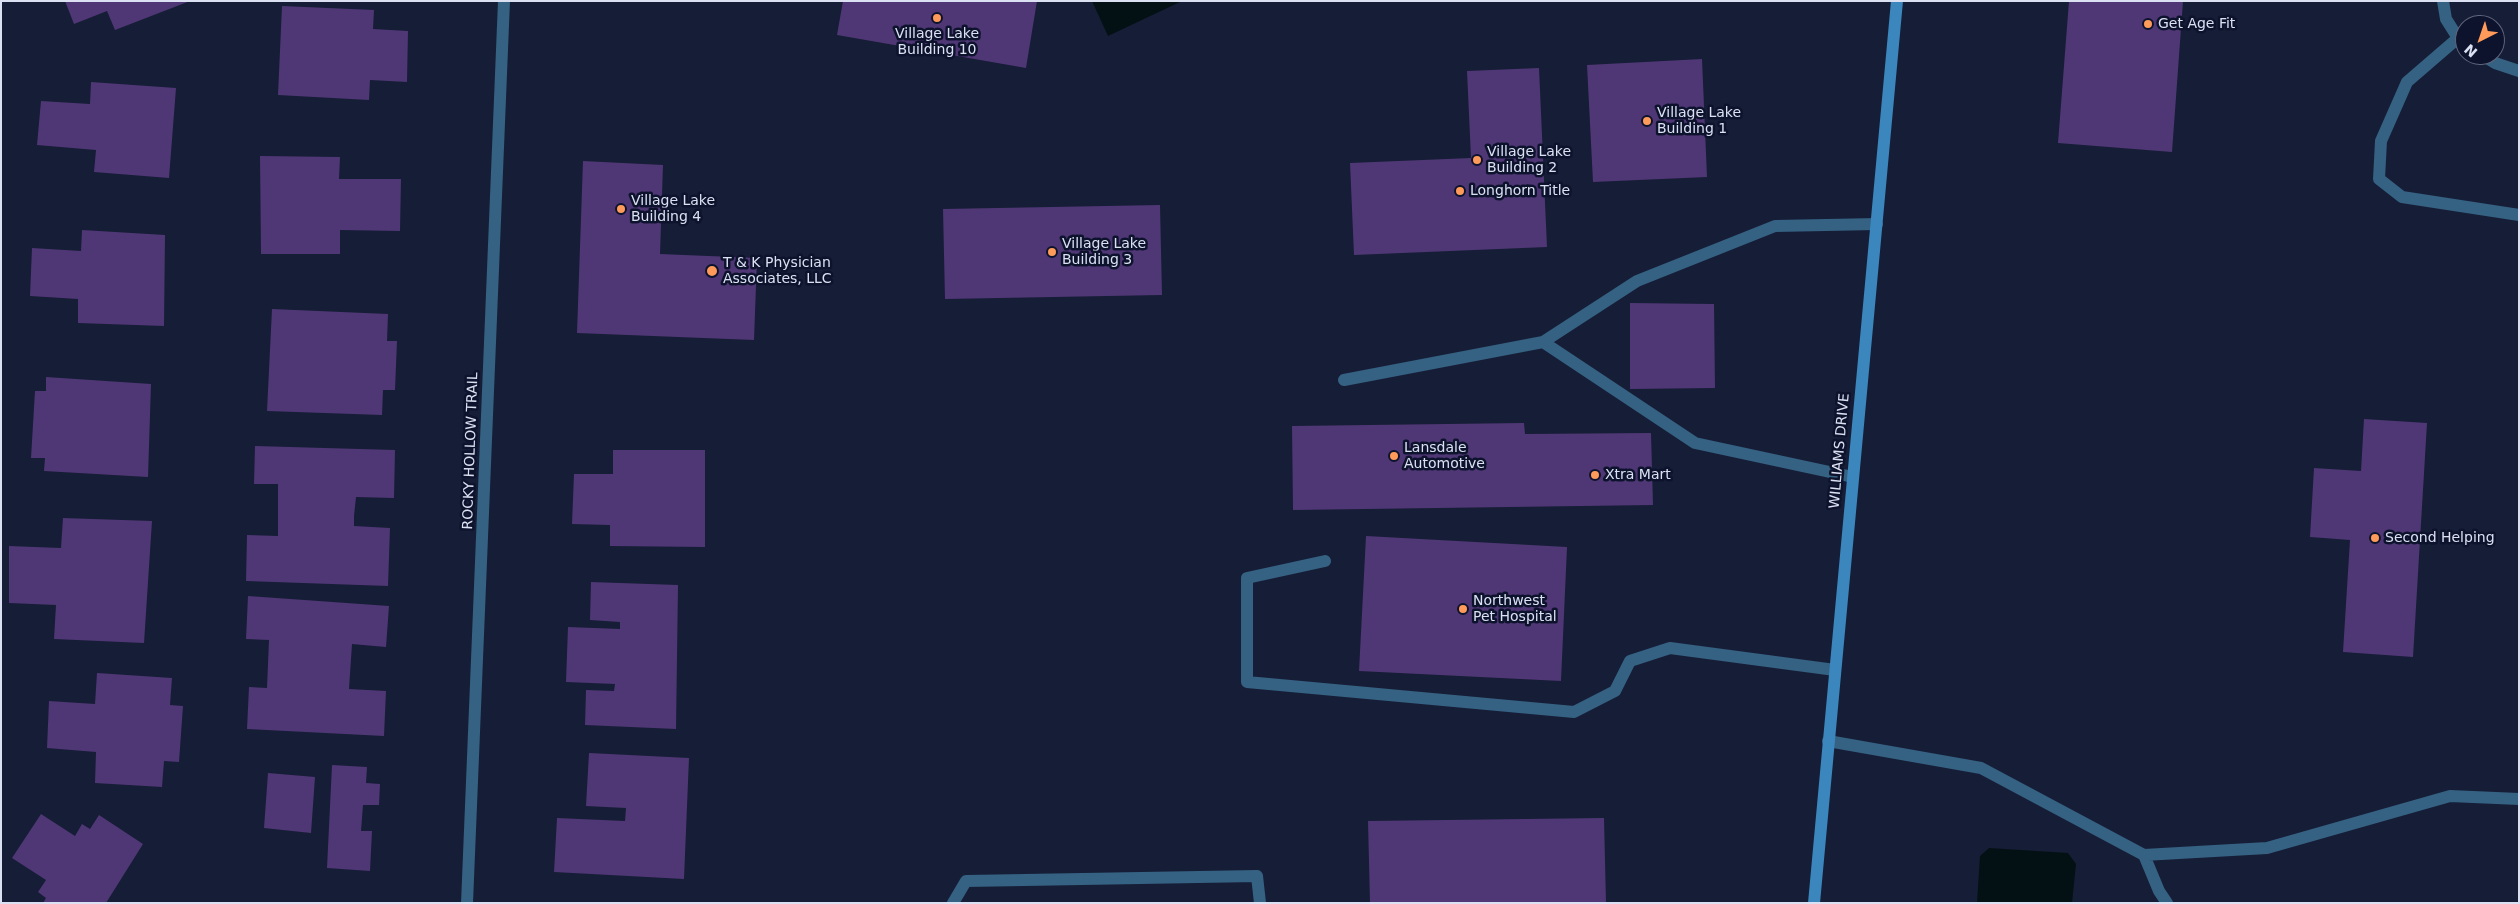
<!DOCTYPE html>
<html>
<head>
<meta charset="utf-8">
<style>
  body { margin:0 }
  #map { position:relative; width:2520px; height:904px; overflow:hidden; background:#161d36; font-family:"DejaVu Sans",sans-serif }
  canvas { display:block }
  .frame { position:absolute; inset:0; border:2px solid #dbe1f3; pointer-events:none }
  .north { position:absolute; left:2455px; top:15px; width:50px; height:50px; box-sizing:border-box; background:#0d132c; border:1px solid #5f657c; border-radius:50%; rotate:221deg; font-size:14px; font-weight:700; line-height:20px; text-align:center; color:#dbe1f3 }
  .north::after { content:''; display:block; margin:auto; width:18px; height:22px; background:#ff9b5a; clip-path:polygon(50% 0,100% 100%,50% 72%,0 100%) }
</style>
</head>
<body>
<div id="map">
<canvas width="2520" height="904"></canvas>
<div class="frame"></div>
<div class="north">N</div>
</div>
<script>
const ctx = document.querySelector('canvas').getContext('2d');
ctx.lineJoin = 'round';
function paint(path, color) { ctx.fillStyle = color; ctx.fill(path, 'evenodd'); }
const poly = rows => new Path2D(rows.map(r => 'M' + r).join(''));
function stroke(path, color, width, dash) { ctx.strokeStyle = color; ctx.lineWidth = width; ctx.lineCap = dash ? 'butt' : 'round'; ctx.setLineDash(dash || []); ctx.stroke(path); }
function label(font, color, halo, rows, align = 'center') {
  ctx.font = font + ' "DejaVu Sans",sans-serif'; ctx.lineWidth = 5; ctx.setLineDash([]); ctx.textBaseline = 'middle'; ctx.strokeStyle = halo; ctx.fillStyle = color; for (const [text, x, y, turn = 0] of rows) {
    ctx.save(); ctx.translate(x, y); ctx.rotate((+turn || 0) * Math.PI / 180); ctx.textAlign = isNaN(turn) ? turn : align; if (halo) ctx.strokeText(text, 0, 0); ctx.fillText(text, 0, 0); ctx.restore();
  }
}
paint(poly([
  [1092,1,1180,1,1180,2,1108,36],
  [1989,848,2068,853,2076,864,2072,903,1977,903,1980,856]
]), '#041114');
paint(poly([
  [65,1,190,1,115,30,107,11,74,24],
  [843,1,1037,1,1026,68,837,35],
  [2069,1,2183,1,2172,152,2058,143],
  [282,6,374,10,373,29,408,31,407,82,370,80,369,100,278,95],
  [1702,59,1707,177,1593,182,1587,65],
  [1539,68,1547,247,1354,255,1350,163,1471,158,1467,71],
  [91,82,176,88,169,178,94,172,96,150,37,145,41,101,90,104],
  [260,156,340,157,339,179,401,179,400,231,340,230,340,254,261,254],
  [583,161,663,165,660,254,757,258,754,340,577,333],
  [1160,205,1162,295,945,299,943,209],
  [82,230,165,235,164,326,78,323,78,299,30,296,32,248,81,251],
  [1630,303,1714,304,1715,388,1630,389],
  [272,309,388,314,387,341,397,341,395,390,383,390,382,415,267,411],
  [46,377,151,384,148,477,44,471,45,458,31,458,35,391,46,391],
  [2364,419,2427,423,2413,657,2343,652,2350,540,2310,537,2314,468,2361,471],
  [1524,423,1525,434,1651,433,1653,505,1293,510,1292,426],
  [255,446,395,450,394,498,356,497,354,516,354,526,390,528,388,586,246,581,247,535,278,536,278,484,254,484],
  [613,450,705,450,705,547,610,546,610,525,572,524,574,474,613,474],
  [63,518,152,521,144,643,54,639,56,605,9,603,9,546,61,548],
  [1366,536,1567,547,1561,681,1359,671],
  [591,582,678,585,676,729,585,725,586,690,614,691,615,684,566,682,568,627,620,629,620,622,590,620],
  [248,596,389,606,386,647,352,644,349,689,386,691,384,736,247,729,249,687,267,688,269,640,246,639],
  [97,673,172,678,170,705,183,706,179,762,164,761,162,787,95,783,96,752,47,748,49,701,95,704],
  [589,753,689,758,684,879,554,872,557,818,625,821,626,808,586,806],
  [332,765,367,767,366,783,380,784,379,805,363,805,361,831,372,831,370,871,327,868],
  [268,773,315,777,311,833,264,828],
  [41,814,75,836,82,824,90,829,99,815,143,844,106,903,43,903,46,898,38,892,46,880,12,858],
  [1604,818,1606,903,1370,903,1368,821]
]), '#4f3775');
stroke(poly([
  [2443,1,2446,19,2458,38,2465,43],
  [2458,38,2407,82,2381,141,2379,179,2402,197,2519,215],
  [2482,55,2495,63,2519,71],
  [1543,342,1637,281,1775,226,1877,224],
  [1344,380,1543,342,1695,443,1853,477],
  [1325,561,1247,578,1247,682,1574,712,1615,691,1630,661,1670,648,1835,670],
  [1828,741,1981,768,2144,855,2267,848,2450,796,2519,799],
  [2144,855,2159,891,2167,903],
  [953,903,966,881,1257,876,1260,903]
]), '#356182', 12);
stroke(poly([
  [467,903,504,1]
]), '#356182', 12);
stroke(poly([
  [1814,903,1897,1]
]), '#3b86bc', 12);
for (const [x, y, r, color] of [
  [937,18,5,"#ff9b5a"],
  [2148,24,5,"#ff9b5a"],
  [1647,121,5,"#ff9b5a"],
  [1477,160,5,"#ff9b5a"],
  [1460,191,5,"#ff9b5a"],
  [621,209,5,"#ff9b5a"],
  [1052,252,5,"#ff9b5a"],
  [712,271,6,"#ff9b5a"],
  [1394,456,5,"#ff9b5a"],
  [1595,475,5,"#ff9b5a"],
  [2375,538,5,"#ff9b5a"],
  [1463,609,5,"#ff9b5a"]
]) { const dot = new Path2D(); dot.arc(x, y, r, 0, 2 * Math.PI); ctx.fillStyle = color; ctx.fill(dot); stroke(dot, '#0d132c', 2); }
label('14px', '#dbe1f3', '#0d132c', [
  ["Get Age Fit",2158,24],
  ["Village Lake",937,34,"center"],
  ["Building 10",937,50,"center"],
  ["Village Lake",1657,113],
  ["Building 1",1657,129],
  ["Village Lake",1487,152],
  ["Building 2",1487,168],
  ["Longhorn Title",1470,191],
  ["Village Lake",631,201],
  ["Building 4",631,217],
  ["Village Lake",1062,244],
  ["Building 3",1062,260],
  ["T & K Physician",723,263],
  ["Associates, LLC",723,279],
  ["Lansdale",1404,448],
  ["Automotive",1404,464],
  ["Xtra Mart",1605,475],
  ["Second Helping",2385,538],
  ["Northwest",1473,601],
  ["Pet Hospital",1473,617]
], 'left');
label('14px', '#dbe1f3', '#0d132c', [
  ["ROCKY HOLLOW TRAIL",471,451,-88],
  ["WILLIAMS DRIVE",1840,451,-85]
]);
</script>
</body>
</html>
